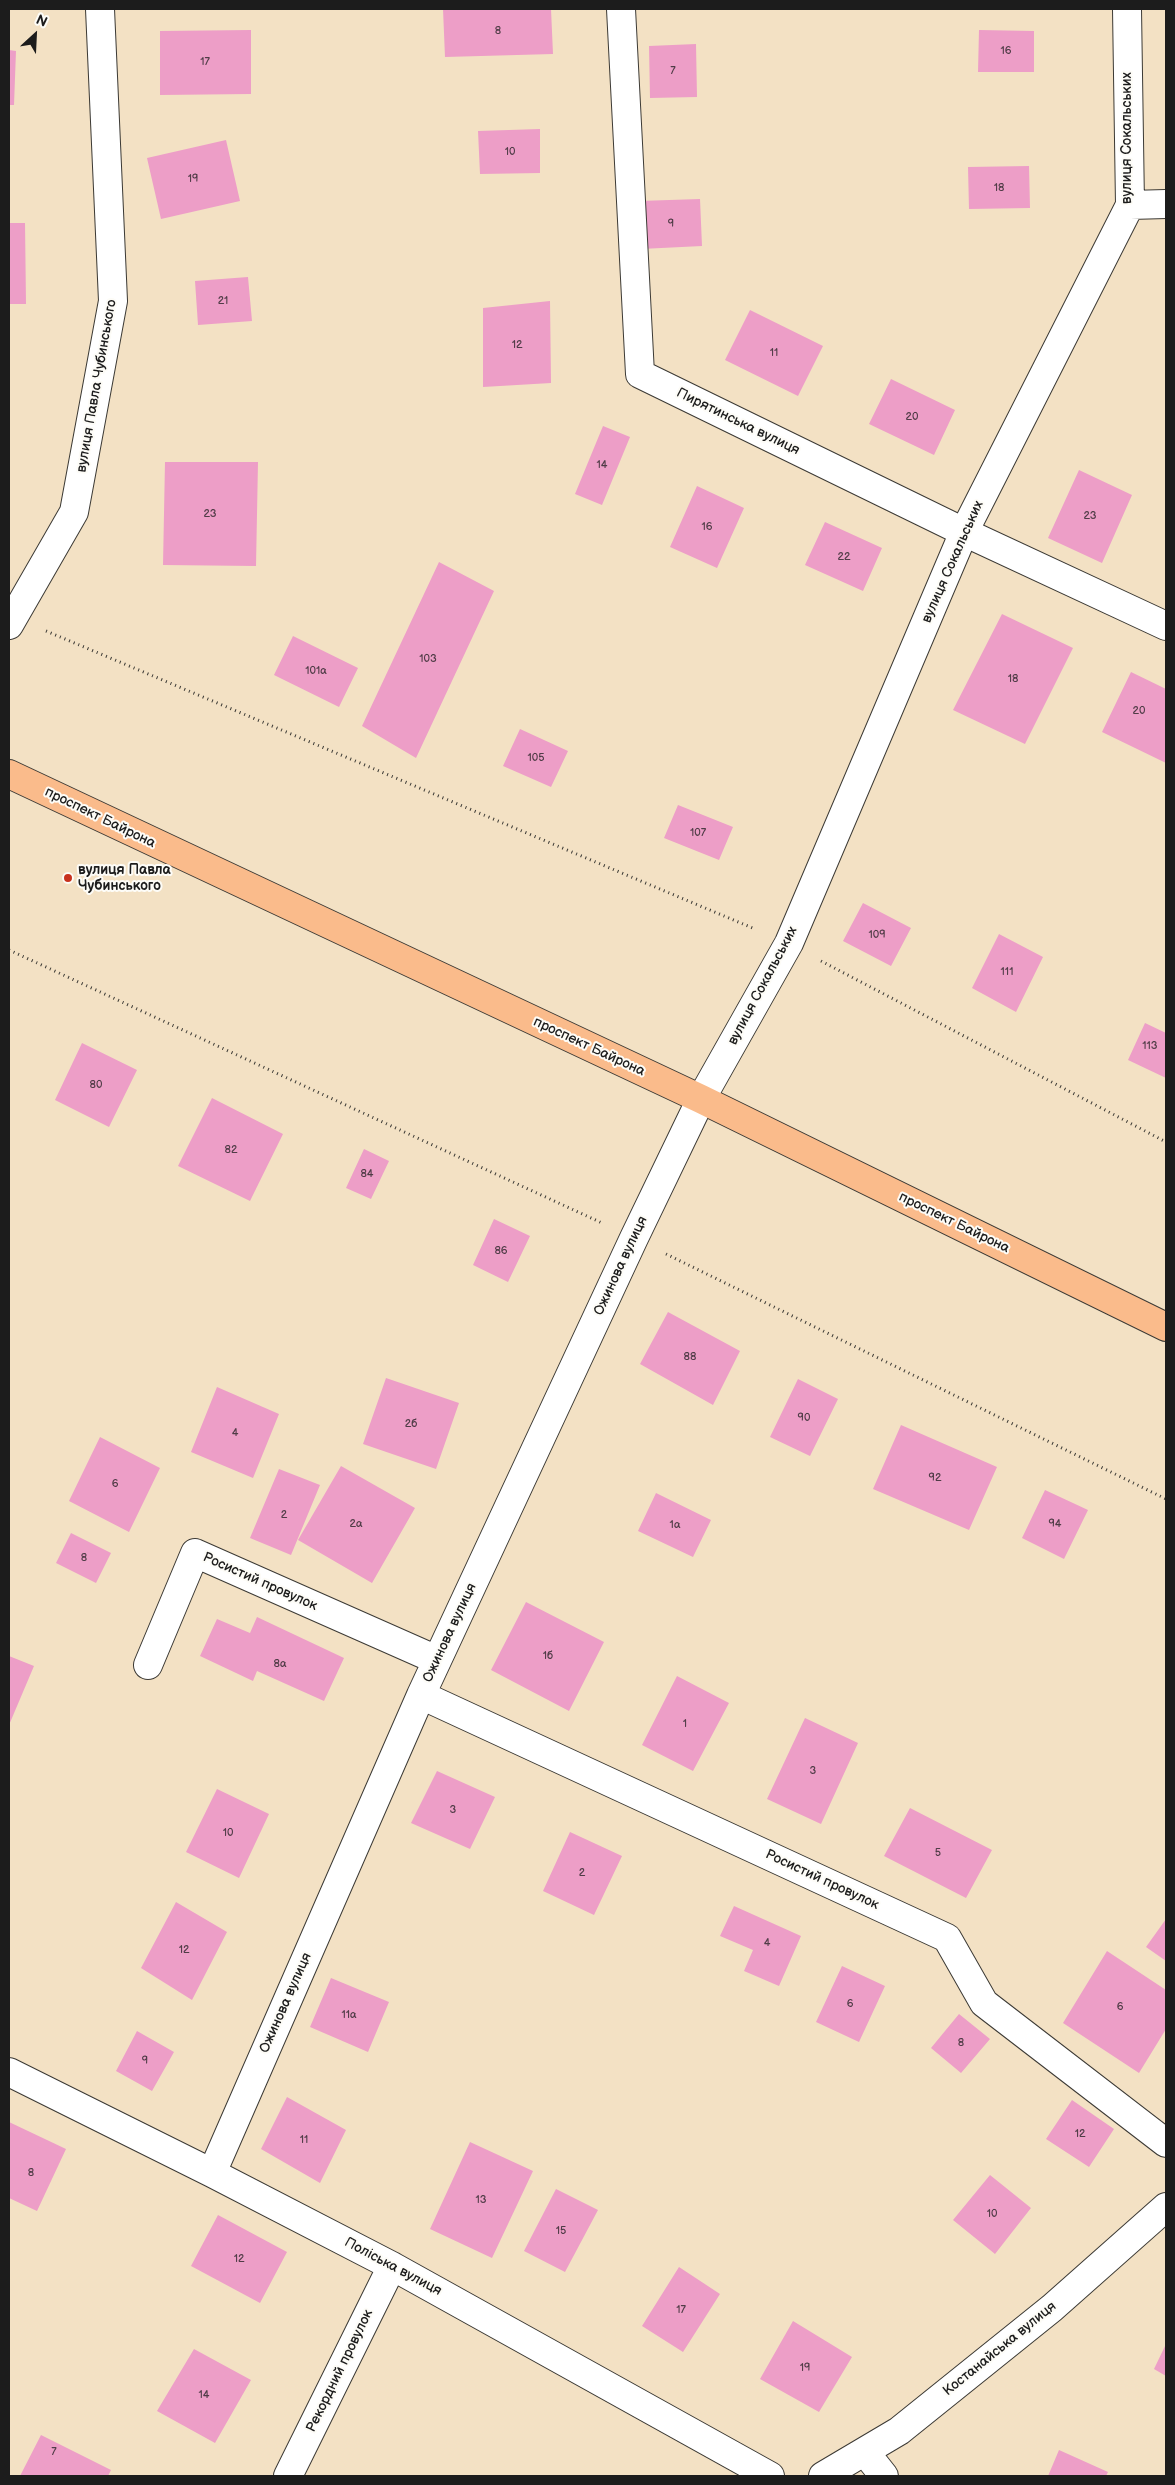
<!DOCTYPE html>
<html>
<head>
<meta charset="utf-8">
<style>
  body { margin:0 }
  #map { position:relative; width:1175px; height:2485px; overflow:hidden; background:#f3e1c4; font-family:"Balsamiq Sans",sans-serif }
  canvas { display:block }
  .frame { position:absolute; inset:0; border:10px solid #1c1c1c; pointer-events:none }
  .north { position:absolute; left:10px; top:10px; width:50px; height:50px; -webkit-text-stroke:4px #fdfcf7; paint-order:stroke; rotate:25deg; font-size:14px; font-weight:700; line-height:20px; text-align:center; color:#1c1c1c }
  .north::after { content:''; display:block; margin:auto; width:18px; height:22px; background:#1c1c1c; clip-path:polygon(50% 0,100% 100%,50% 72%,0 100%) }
</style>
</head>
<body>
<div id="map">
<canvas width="1175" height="2485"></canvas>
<div class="frame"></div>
<div class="north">N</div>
</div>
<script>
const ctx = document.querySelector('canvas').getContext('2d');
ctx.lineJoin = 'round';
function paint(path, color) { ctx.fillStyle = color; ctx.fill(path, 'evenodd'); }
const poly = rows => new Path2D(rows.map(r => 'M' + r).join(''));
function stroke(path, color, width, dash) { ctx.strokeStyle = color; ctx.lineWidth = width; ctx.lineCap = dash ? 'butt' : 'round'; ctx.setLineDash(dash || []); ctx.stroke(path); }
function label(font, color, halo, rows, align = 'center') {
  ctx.font = font + ' "Balsamiq Sans",sans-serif'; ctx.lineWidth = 4; ctx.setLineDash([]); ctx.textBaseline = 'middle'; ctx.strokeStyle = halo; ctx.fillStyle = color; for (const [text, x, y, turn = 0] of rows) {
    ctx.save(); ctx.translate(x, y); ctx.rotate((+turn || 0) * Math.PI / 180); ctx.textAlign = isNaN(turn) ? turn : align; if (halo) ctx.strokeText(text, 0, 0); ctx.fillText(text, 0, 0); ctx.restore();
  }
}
paint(poly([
  [443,9,551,9,553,54,445,57],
  [251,30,251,94,160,95,160,31],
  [979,30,1034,31,1034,72,978,72],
  [696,44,697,97,650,98,649,46],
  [9,50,16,51,14,105,9,105],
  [540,129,540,173,480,174,478,131],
  [226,140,240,201,161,219,147,158],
  [1029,166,1030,208,969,209,968,167],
  [700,199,702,246,641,249,639,201],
  [9,223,25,223,26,304,9,304],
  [248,277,252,321,198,325,195,281],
  [550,301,551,383,483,387,483,308],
  [750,310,823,346,798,396,725,360],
  [891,379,955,410,934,455,869,424],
  [603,426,630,437,602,505,575,494],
  [165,462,258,462,256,566,163,565],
  [1079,470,1132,495,1102,563,1048,538],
  [697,486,744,508,717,568,670,547],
  [825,522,882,548,863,591,805,565],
  [439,562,494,591,416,758,362,726],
  [1002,614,1073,648,1025,744,953,710],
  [293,636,358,668,339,707,274,675],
  [1131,672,1166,689,1166,763,1102,732],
  [520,729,568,751,551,787,503,766],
  [678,805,733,827,719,860,664,838],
  [863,903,911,928,891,966,843,941],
  [999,934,1043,957,1016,1012,972,988],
  [1145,1023,1166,1033,1166,1078,1128,1060],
  [82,1043,137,1070,109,1127,55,1100],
  [212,1098,283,1134,250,1201,178,1166],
  [364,1149,389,1161,371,1199,346,1188],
  [494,1219,530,1236,508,1282,473,1265],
  [668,1312,740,1351,713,1405,640,1364],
  [386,1378,459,1403,436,1469,363,1444],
  [798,1379,838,1399,810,1456,770,1437],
  [217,1387,279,1414,253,1478,191,1452],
  [901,1425,997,1467,969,1530,873,1489],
  [100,1437,160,1468,129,1532,69,1501],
  [341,1466,415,1508,372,1583,298,1540],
  [279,1469,320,1485,291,1555,250,1538],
  [1045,1490,1088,1510,1064,1559,1022,1538],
  [656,1493,711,1520,693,1557,638,1531],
  [71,1533,111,1553,96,1583,56,1563],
  [526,1602,604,1642,569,1711,491,1670],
  [257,1617,344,1658,324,1701,257,1671,253,1681,200,1656,217,1619,250,1633],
  [9,1656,34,1666,9,1725],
  [677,1676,729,1703,693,1771,642,1745],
  [805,1718,858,1743,821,1824,767,1799],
  [437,1771,495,1797,470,1849,411,1823],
  [217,1789,269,1814,239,1878,186,1852],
  [910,1808,992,1850,966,1898,884,1856],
  [570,1832,622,1856,594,1915,543,1891],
  [176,1902,227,1932,192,2000,141,1968],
  [734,1906,801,1936,779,1986,744,1971,753,1950,720,1936],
  [1166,1919,1166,1961,1146,1947],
  [1107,1951,1166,1990,1166,2029,1139,2073,1063,2023],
  [842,1966,885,1986,859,2042,816,2022],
  [331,1978,389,2002,368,2052,310,2027],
  [959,2014,990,2039,961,2073,931,2048],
  [137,2031,174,2052,152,2091,116,2071],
  [287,2097,346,2130,320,2183,261,2149],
  [1072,2100,1114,2129,1089,2167,1046,2139],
  [9,2122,66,2149,37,2211,9,2198],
  [470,2142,533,2171,492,2258,430,2229],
  [990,2175,1031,2208,995,2254,953,2220],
  [556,2189,598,2210,565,2272,524,2251],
  [218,2215,287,2252,260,2303,191,2266],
  [679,2267,720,2294,683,2352,642,2326],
  [793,2321,852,2357,819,2412,760,2379],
  [1166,2344,1166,2376,1154,2369],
  [194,2349,251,2380,215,2443,157,2411],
  [41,2435,111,2470,108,2476,20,2476],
  [1059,2450,1108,2472,1106,2476,1048,2476]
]), '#ed9ec7');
const street = poly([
  [621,9,640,374,964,532,1166,626],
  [1130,205,1166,204],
  [9,625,74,512,113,301,100,9],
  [148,1665,195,1553,437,1660],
  [421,1695,947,1938,984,2003,1166,2143],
  [9,2072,212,2173,392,2266,770,2476],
  [212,2173,421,1695,634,1238,701,1099,789,943,964,532,1130,205,1127,9],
  [865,2452,884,2476],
  [288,2476,392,2266],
  [823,2476,899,2431,1052,2308,1166,2207]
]);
const primary = poly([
  [9,774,701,1099,1166,1327]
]);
stroke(street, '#3c3a35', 30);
stroke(primary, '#3c3a35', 30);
stroke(poly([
  [46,631,755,929],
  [9,950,602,1223],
  [821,961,1166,1142],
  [666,1254,1166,1499]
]), '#3c3a35', 3, [1, 4]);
stroke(street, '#fff', 28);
stroke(primary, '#fabb8b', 28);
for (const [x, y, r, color] of [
  [68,878,5,"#c8321e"]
]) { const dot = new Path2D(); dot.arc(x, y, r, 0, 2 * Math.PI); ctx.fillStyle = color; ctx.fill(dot); stroke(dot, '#fdfcf7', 2); }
label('11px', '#503c47', null, [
  ["8",498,31],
  ["16",1006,51],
  ["17",205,62],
  ["7",673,71],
  ["10",510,152],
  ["19",193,179],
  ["18",999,188],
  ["9",671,224],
  ["21",223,301],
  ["12",517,345],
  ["11",774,353],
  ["20",912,417],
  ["14",602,465],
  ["23",210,514],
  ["23",1090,516],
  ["16",707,527],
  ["22",844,557],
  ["103",428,659],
  ["101а",316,671],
  ["18",1013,679],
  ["20",1139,711],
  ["105",536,758],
  ["107",698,833],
  ["109",877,935],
  ["111",1007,972],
  ["113",1150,1046],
  ["80",96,1085],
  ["82",231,1150],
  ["84",367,1174],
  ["86",501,1251],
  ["88",690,1357],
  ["90",804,1418],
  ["2б",411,1424],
  ["4",235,1433],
  ["92",935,1478],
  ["6",115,1484],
  ["2",284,1515],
  ["2а",356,1524],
  ["94",1055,1524],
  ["1а",675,1525],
  ["8",84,1558],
  ["1б",548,1656],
  ["8а",280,1664],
  ["1",685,1724],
  ["3",813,1771],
  ["3",453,1810],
  ["10",228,1833],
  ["5",938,1853],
  ["2",582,1873],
  ["4",767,1943],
  ["12",184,1950],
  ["6",850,2004],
  ["6",1120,2007],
  ["11а",349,2015],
  ["8",961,2043],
  ["9",145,2061],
  ["12",1080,2134],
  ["11",304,2140],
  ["8",31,2173],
  ["13",481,2200],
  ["10",992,2214],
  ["15",561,2231],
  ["12",239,2259],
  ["17",681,2310],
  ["19",805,2368],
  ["14",204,2395],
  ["7",54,2452]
]);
label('14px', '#1c1c1c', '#fdfcf7', [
  ["вулиця Сокальських",1127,138,-90],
  ["вулиця Павла Чубинського",97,386,-80],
  ["Пирятинська вулиця",738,422,26],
  ["вулиця Сокальських",953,562,-66],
  ["проспект Байрона",100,818,26],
  ["вулиця Сокальських",763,986,-62],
  ["проспект Байрона",589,1047,25],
  ["проспект Байрона",954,1223,26],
  ["Ожинова вулиця",621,1266,-65],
  ["Росистий провулок",260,1582,24],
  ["Ожинова вулиця",450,1633,-65],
  ["Росистий провулок",822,1880,25],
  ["Ожинова вулиця",286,2003,-66],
  ["Поліська вулиця",393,2267,28],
  ["Костанайська вулиця",1000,2349,-39],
  ["Рекордний провулок",340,2371,-64]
]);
label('bold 14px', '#1c1c1c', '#fdfcf7', [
  ["вулиця Павла",78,870],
  ["Чубинського",78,886]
], 'left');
</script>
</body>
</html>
